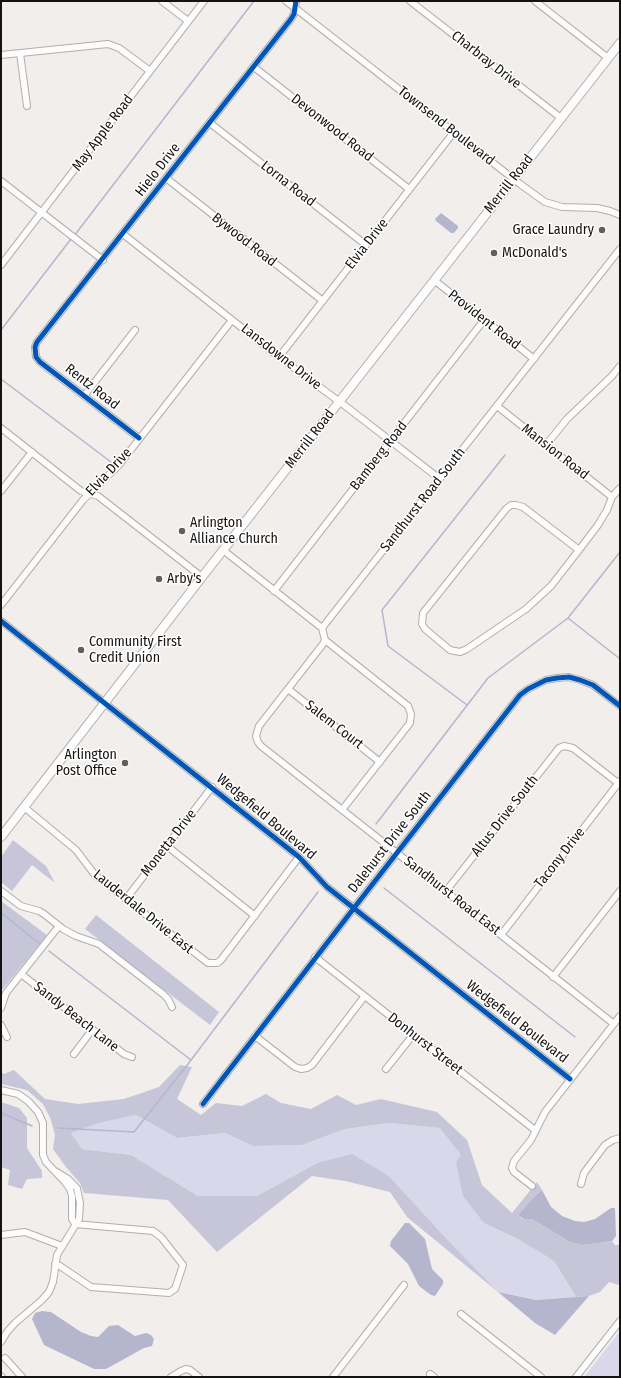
<!DOCTYPE html>
<html>
<head>
<meta charset="utf-8">
<style>
  body { margin:0 }
  #map { position:relative; width:621px; height:1378px; overflow:hidden; background:#f1eeec; font-family:"Fira Sans Condensed",sans-serif }
  canvas { display:block }
  .frame { position:absolute; inset:0; border:2px solid #151311; pointer-events:none }
</style>
</head>
<body>
<div id="map">
<canvas width="621" height="1378"></canvas>
<div class="frame"></div>
</div>
<script>
const ctx = document.querySelector('canvas').getContext('2d');
ctx.lineJoin = 'round';
function paint(path, color) { ctx.fillStyle = color; ctx.fill(path, 'evenodd'); }
const poly = rows => new Path2D(rows.map(r => 'M' + r).join(''));
function stroke(path, color, width, dash) { ctx.strokeStyle = color; ctx.lineWidth = width; ctx.lineCap = dash ? 'butt' : 'round'; ctx.setLineDash(dash || []); ctx.stroke(path); }
function label(font, color, halo, rows, align = 'center') {
  ctx.font = font + ' "Fira Sans Condensed",sans-serif'; ctx.lineWidth = 3; ctx.setLineDash([]); ctx.textBaseline = 'middle'; ctx.strokeStyle = halo; ctx.fillStyle = color; for (const [text, x, y, turn = 0] of rows) {
    ctx.save(); ctx.translate(x, y); ctx.rotate((+turn || 0) * Math.PI / 180); ctx.textAlign = isNaN(turn) ? turn : align; if (halo) ctx.strokeText(text, 0, 0); ctx.fillText(text, 0, 0); ctx.restore();
  }
}
paint(poly([
  [136,1115,177,1138,225,1133,253,1146,302,1145,345,1129,389,1123,441,1128,461,1155,484,1223,518,1239,554,1261,576,1297,536,1300,498,1292,443,1235,389,1176,317,1163,257,1196,198,1196,131,1155,82,1149,71,1133,99,1123],
  [620,1331,620,1377,584,1377]
]), '#d9d8eb');
paint(poly([
  [13,840,46,866,55,883,32,865,12,891,1,882,1,857],
  [1,901,47,935,3,989,1,989],
  [96,915,219,1012,210,1025,85,929],
  [180,1065,192,1067,177,1099,201,1115,216,1103,242,1106,266,1094,281,1103,311,1109,337,1095,356,1105,381,1099,437,1112,467,1140,482,1185,512,1213,537,1182,542,1190,533,1198,518,1215,523,1219,532,1219,570,1242,583,1245,612,1241,615,1245,620,1245,620,1284,618,1285,609,1282,600,1292,589,1296,576,1297,554,1261,518,1239,484,1223,463,1196,456,1162,461,1155,440,1128,389,1123,345,1129,302,1145,253,1146,225,1133,177,1138,136,1115,99,1123,71,1133,82,1149,131,1155,198,1196,257,1196,317,1163,352,1154,389,1176,443,1235,498,1292,407,1217,390,1192,345,1181,312,1176,217,1252,168,1200,84,1193,80,1183,66,1167,53,1149,55,1135,51,1120,43,1104,27,1090,1,1084,1,1072,4,1074,14,1070,45,1099,78,1104,124,1099,159,1087],
  [1,1102,19,1108,27,1118,27,1148,42,1171,42,1178,27,1179,22,1189,8,1185,10,1170,1,1167]
]), '#c7c6d9');
paint(poly([
  [441,213,458,226,458,228,454,233,451,233,436,221,435,219],
  [542,1190,551,1207,562,1216,575,1221,584,1222,595,1219,611,1208,615,1208,616,1236,612,1241,583,1245,570,1242,532,1219,524,1219,518,1215,533,1198],
  [405,1223,409,1223,425,1239,432,1269,443,1280,443,1284,435,1296,431,1295,419,1286,408,1264,390,1246,391,1241],
  [498,1292,536,1300,589,1296,555,1335,535,1323],
  [42,1311,51,1312,81,1332,91,1336,98,1337,109,1326,118,1325,135,1336,146,1333,151,1335,154,1339,152,1346,144,1348,106,1369,94,1369,44,1345,32,1319,35,1313]
]), '#b6b5ce');
stroke(poly([
  [74,236,254,1],
  [1,330,71,239],
  [1,379,111,462],
  [620,552,568,618,620,659],
  [467,705,388,646,382,610,505,455],
  [376,824,488,678,568,618],
  [384,888,575,1037],
  [1,913,39,943],
  [49,951,191,1060],
  [1,1113,32,1126],
  [58,1128,134,1132,188,1064,318,892]
]), '#b6b5ce', 1.5);
const minor = poly([
  [162,1,188,21],
  [286,1,520,184,545,202,562,207,597,208,610,211,620,215],
  [410,1,561,118],
  [535,1,608,58],
  [20,53,27,106],
  [1,55,108,44,119,48,150,71],
  [254,67,409,189],
  [210,123,366,245],
  [166,178,323,301],
  [1,181,103,260],
  [123,234,279,357,348,408,440,479],
  [1,265,204,1],
  [434,280,534,359],
  [279,357,454,132],
  [84,396,135,330],
  [497,406,612,497],
  [1,428,81,491,98,496,202,577],
  [139,438,40,362,36,357,35,347,37,342,291,19,294,14,296,1],
  [546,445,567,419,612,376,620,366],
  [1,491,32,452],
  [223,550,322,628],
  [579,550,523,507,516,505,511,505,506,509,423,613,422,624,425,629,450,650,460,652,467,649,526,609,551,586,579,550,598,525,607,510,612,497,620,488],
  [274,591,484,320],
  [1,605,83,500,119,465,232,320],
  [1,621,299,857,327,887,570,1079],
  [322,628,325,640,323,644,259,726,256,736,258,742,261,746,614,1024],
  [322,628,620,249],
  [325,640,408,706,411,714,410,723,342,810],
  [288,689,380,762],
  [24,807,76,850,95,875,208,963,217,963,221,960,299,857],
  [167,846,255,916],
  [1,891,21,906,39,911,44,914,63,929,76,936,99,944,163,994,168,999,172,1007],
  [446,891,559,748,564,746,573,748,618,783],
  [126,899,212,787],
  [501,935,620,781],
  [315,957,535,1130],
  [21,974,124,1054,132,1057],
  [553,977,620,891],
  [1,1008,6,993,59,926],
  [1,1025,7,1037],
  [255,1036,295,1067,301,1069,307,1068,312,1065,364,997],
  [74,1054,92,1030],
  [386,1069,413,1035],
  [1,1090,18,1094,28,1101,38,1112,43,1123,43,1155,46,1162,65,1182,70,1189,72,1196,72,1219,75,1224],
  [203,1104,354,908,520,695,528,689,546,680,557,678,569,677,580,680,593,685,620,706],
  [581,1184,584,1173,605,1145,613,1140,620,1138],
  [532,1186,514,1172,512,1168,514,1161,531,1140,545,1112,620,1016],
  [1,1235,25,1232,62,1246],
  [55,1264,60,1266,91,1287,169,1293,175,1289,183,1265,161,1237,153,1231,75,1224],
  [461,1314,541,1377],
  [1,1342,7,1332,15,1323,42,1300,49,1292,53,1282,57,1255,79,1219,80,1203,77,1188,68,1179,55,1171],
  [5,1358,22,1377],
  [430,1374,434,1377],
  [1,1376,2,1377],
  [171,1377,181,1371,186,1369,190,1370,199,1377],
  [333,1377,404,1285],
  [576,1377,620,1321]
]);
const major = poly([
  [1,837,202,577,620,43]
]);
stroke(minor, '#b1afad', 8);
stroke(major, '#b1afad', 10);
stroke(minor, '#fdfcfc', 6);
stroke(major, '#fdfcfc', 8);
stroke(poly([
  [139,438,40,362,36,357,35,347,37,342,291,19,294,14,296,1],
  [1,621,299,857,327,887,570,1079],
  [203,1104,354,908,520,695,528,689,546,680,557,678,569,677,580,680,593,685,620,706]
]), '#0057b8', 5);
for (const [x, y, r, color] of [
  [602,230,4,"#62605e"],
  [494,253,4,"#62605e"],
  [182,531,4,"#62605e"],
  [159,579,4,"#62605e"],
  [81,650,4,"#62605e"],
  [125,763,4,"#62605e"]
]) { const dot = new Path2D(); dot.arc(x, y, r, 0, 2 * Math.PI); ctx.fillStyle = color; ctx.fill(dot); stroke(dot, '#fff', 1.5); }
label('14px', '#151311', '#fff', [
  ["Charbray Drive",486,60,38],
  ["Townsend Boulevard",446,126,38],
  ["Devonwood Road",332,128,38],
  ["May Apple Road",103,133,-53],
  ["Hielo Drive",158,170,-52],
  ["Lorna Road",288,184,38],
  ["Merrill Road",509,184,-52],
  ["Bywood Road",244,240,38],
  ["Elvia Drive",367,244,-52],
  ["Provident Road",484,320,38],
  ["Lansdowne Drive",281,357,38],
  ["Rentz Road",92,387,38],
  ["Merrill Road",310,439,-52],
  ["Mansion Road",555,452,38],
  ["Bamberg Road",379,456,-52],
  ["Elvia Drive",109,472,-47],
  ["Sandhurst Road South",423,500,-52],
  ["Salem Court",334,725,38],
  ["Altus Drive South",505,816,-52],
  ["Wedgefield Boulevard",266,817,40],
  ["Dalehurst Drive South",390,842,-52],
  ["Monetta Drive",169,843,-52],
  ["Tacony Drive",560,858,-52],
  ["Sandhurst Road East",452,896,38],
  ["Lauderdale Drive East",143,912,39],
  ["Sandy Beach Lane",76,1017,38],
  ["Wedgefield Boulevard",517,1022,38],
  ["Donhurst Street",425,1044,38]
]);
label('14px', '#151311', '#fff', [
  ["Grace Laundry",594,230,"right"],
  ["McDonald's",502,253],
  ["Arlington",190,523],
  ["Alliance Church",190,539],
  ["Arby's",167,579],
  ["Community First",89,642],
  ["Credit Union",89,658],
  ["Arlington",117,755,"right"],
  ["Post Office",117,771,"right"]
], 'left');
</script>
</body>
</html>
